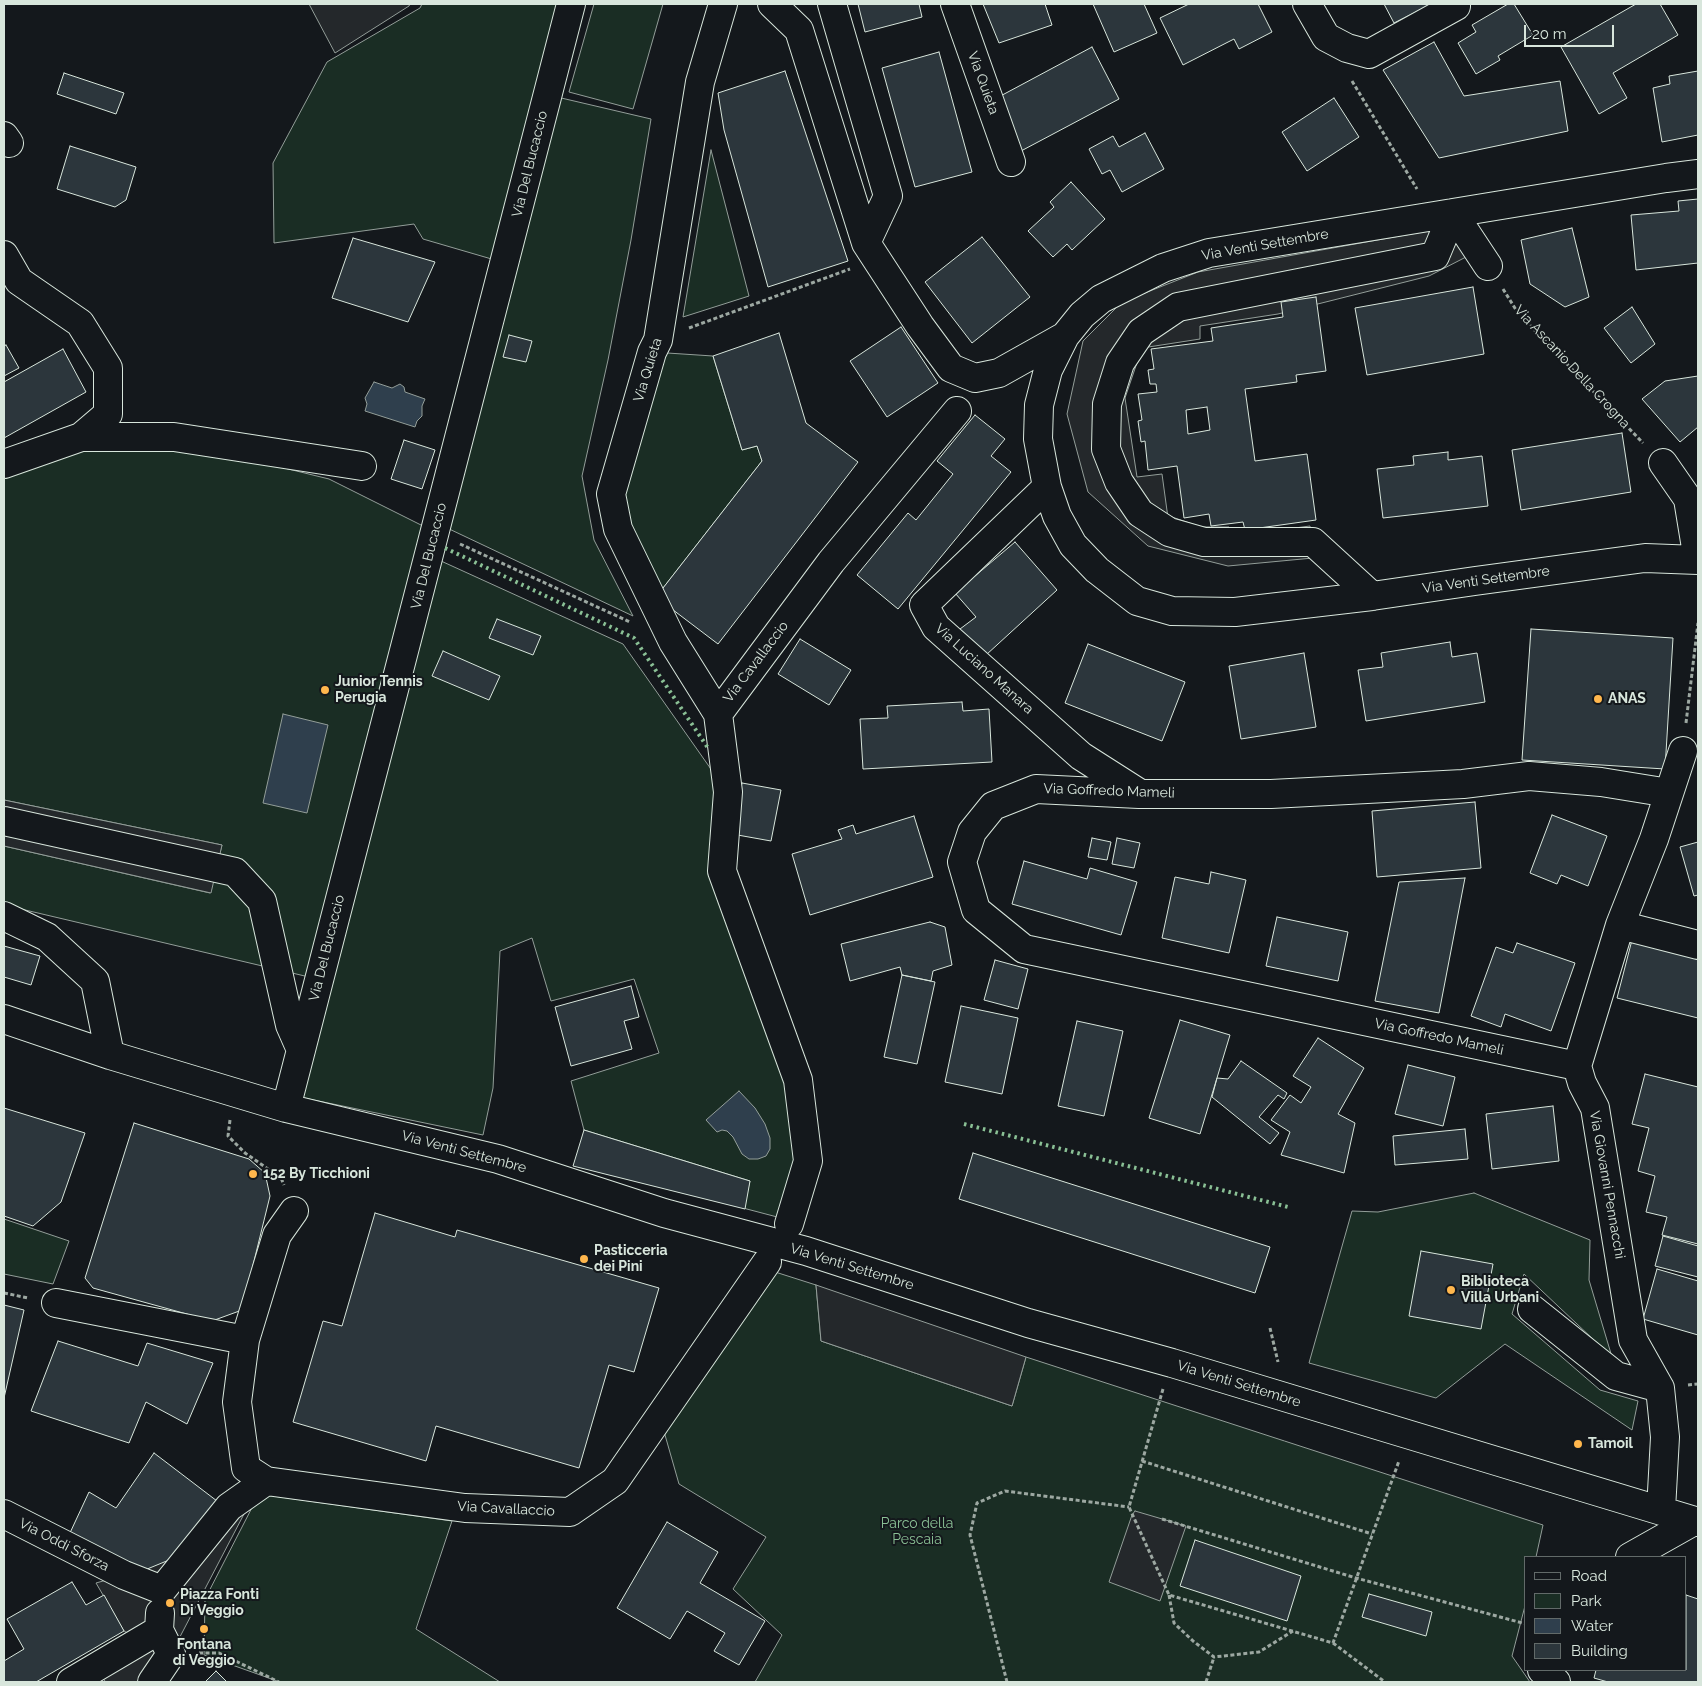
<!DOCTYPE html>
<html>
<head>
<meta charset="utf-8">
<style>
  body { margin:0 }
  #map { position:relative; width:1702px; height:1686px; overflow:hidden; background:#14181c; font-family:Raleway,sans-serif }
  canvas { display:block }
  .frame { position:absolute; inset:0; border:5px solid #d8e6dc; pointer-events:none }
  .legend { position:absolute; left:1524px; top:1556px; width:162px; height:115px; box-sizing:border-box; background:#14181c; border:1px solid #626a69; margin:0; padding:6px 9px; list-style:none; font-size:15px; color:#d8e6dc }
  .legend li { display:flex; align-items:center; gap:10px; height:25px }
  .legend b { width:25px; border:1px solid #626a69 }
  .scale { position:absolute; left:1524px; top:25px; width:90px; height:22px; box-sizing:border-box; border:2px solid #d8e6dc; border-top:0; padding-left:6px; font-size:15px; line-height:18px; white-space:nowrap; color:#d8e6dc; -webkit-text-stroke:4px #14181c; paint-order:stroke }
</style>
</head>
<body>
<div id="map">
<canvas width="1702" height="1686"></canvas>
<div class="frame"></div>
<ul class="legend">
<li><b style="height:6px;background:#14181c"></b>Road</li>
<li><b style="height:14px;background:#1a2d24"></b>Park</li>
<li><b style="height:14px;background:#2f3f4d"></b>Water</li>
<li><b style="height:14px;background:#2c363c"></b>Building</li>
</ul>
<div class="scale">20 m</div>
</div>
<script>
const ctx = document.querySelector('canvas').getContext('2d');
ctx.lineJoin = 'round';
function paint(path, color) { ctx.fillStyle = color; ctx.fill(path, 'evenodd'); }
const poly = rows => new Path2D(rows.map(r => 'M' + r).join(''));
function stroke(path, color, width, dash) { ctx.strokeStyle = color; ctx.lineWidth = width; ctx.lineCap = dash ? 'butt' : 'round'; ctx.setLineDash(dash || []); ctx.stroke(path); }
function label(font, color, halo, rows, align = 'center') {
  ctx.font = font + ' Raleway,sans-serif'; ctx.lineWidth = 4; ctx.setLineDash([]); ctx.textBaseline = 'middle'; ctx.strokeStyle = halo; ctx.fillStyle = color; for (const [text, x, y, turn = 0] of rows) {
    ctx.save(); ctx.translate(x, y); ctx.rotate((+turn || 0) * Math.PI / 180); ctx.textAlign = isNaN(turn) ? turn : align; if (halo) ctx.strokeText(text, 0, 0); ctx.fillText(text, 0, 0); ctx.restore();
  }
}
const green = poly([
  [422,4,562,4,495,260,423,239,414,224,274,243,273,163,327,62,420,8,422,4],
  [594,4,663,4,633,109,569,92,594,4],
  [557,97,651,119,631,240,608,360,582,476,594,540,633,616,445,527,557,97],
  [711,150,749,296,683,317,711,150],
  [652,352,713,356,742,450,757,446,762,461,656,597,618,529,652,352],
  [158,437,329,479,429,529,309,977,4,905,4,846,210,893,222,845,4,800,4,474,66,443,158,437],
  [441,561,623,644,713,772,716,859,792,1078,800,1161,781,1218,743,1208,750,1181,584,1130,571,1081,659,1053,634,979,551,1001,532,938,500,951,493,1088,483,1135,299,1097,441,561],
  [1474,1193,1590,1240,1589,1280,1612,1357,1524,1274,1512,1314,1600,1390,1638,1401,1632,1430,1505,1344,1436,1398,1309,1363,1352,1211,1378,1212,1474,1193],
  [4,1219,69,1241,53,1284,4,1274,4,1219],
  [772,1271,816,1285,821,1341,1012,1406,1026,1357,1543,1525,1536,1557,1526,1557,1526,1602,1512,1656,1530,1682,755,1682,782,1635,733,1589,766,1537,679,1484,663,1428,772,1271],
  [259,1494,452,1521,416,1629,500,1682,280,1682,204,1655,205,1599,259,1494]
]);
paint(green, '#1a2d24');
stroke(green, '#939e99', 1);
const parking = poly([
  [309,4,410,4,409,6,335,53,309,4],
  [1428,231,1459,239,1466,257,1429,276,1278,314,1200,326,1200,339,1142,348,1125,398,1137,477,1162,474,1168,518,1172,517,1201,527,1229,527,1233,536,1310,526,1313,558,1228,566,1148,546,1088,492,1067,414,1083,341,1122,302,1198,272,1428,231],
  [4,800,222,845,211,893,4,846,4,800],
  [816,1285,1026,1357,1012,1406,821,1341,816,1285],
  [217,1501,244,1514,171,1654,143,1682,106,1682,94,1669,141,1641,124,1631,96,1583,124,1575,217,1501],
  [1135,1511,1186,1526,1160,1601,1109,1582,1132,1515,1135,1511]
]);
paint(parking, '#24282b');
stroke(parking, '#939e99', 1);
const water = poly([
  [374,382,392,388,400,384,404,387,405,392,425,399,422,406,422,416,417,421,415,427,365,411,367,404,365,398,374,382],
  [283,714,328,725,307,813,263,803,283,714],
  [739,1091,755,1108,765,1124,770,1138,770,1149,766,1156,758,1159,749,1159,742,1154,733,1137,727,1131,722,1130,717,1132,706,1120,739,1091]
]);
paint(water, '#2f3f4d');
stroke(water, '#939e99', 1);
const building = poly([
  [858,4,919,4,922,17,865,32,858,4],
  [983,4,1045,4,1052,25,999,43,983,4],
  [1093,4,1144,4,1157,33,1114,52,1093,4],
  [1189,4,1258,4,1272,32,1239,49,1234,39,1183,65,1160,18,1189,4],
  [1384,4,1432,4,1394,23,1384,4],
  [1508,4,1514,4,1533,35,1498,56,1500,60,1476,74,1458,43,1476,32,1472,25,1508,4],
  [1636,4,1660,4,1678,35,1613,73,1627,98,1599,114,1561,47,1636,4],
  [1434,42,1464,96,1560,81,1568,131,1439,158,1383,70,1434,42],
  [1092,47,1119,99,1021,151,993,100,1092,47],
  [939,52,972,172,915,187,882,68,939,52],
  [785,71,848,261,768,287,724,130,718,93,785,71],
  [1698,71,1698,135,1662,142,1653,88,1670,84,1669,76,1698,71],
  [64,73,124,93,116,114,57,94,64,73],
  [1334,98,1359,137,1307,171,1282,132,1334,98],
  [1145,133,1164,169,1122,192,1110,170,1102,174,1089,149,1113,136,1119,147,1145,133],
  [70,146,136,167,126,200,115,207,57,189,70,146],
  [1071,182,1105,219,1072,250,1067,244,1053,257,1028,231,1054,207,1050,202,1071,182],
  [1698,199,1698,263,1636,270,1631,215,1679,211,1678,201,1698,199],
  [1572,228,1589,297,1565,307,1530,284,1521,240,1572,228],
  [982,237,1030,297,972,343,925,282,982,237],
  [353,238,435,262,408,322,332,298,353,238],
  [1473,287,1484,354,1367,375,1355,308,1473,287],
  [1316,297,1326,371,1296,375,1297,382,1245,389,1255,461,1307,454,1316,520,1245,530,1243,522,1211,526,1209,514,1184,518,1177,466,1148,470,1145,441,1141,442,1138,421,1142,420,1138,394,1157,392,1156,384,1150,384,1148,370,1154,369,1151,349,1213,341,1211,328,1283,317,1281,302,1316,297],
  [1207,407,1210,430,1188,434,1186,410,1207,407],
  [1632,307,1655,344,1631,363,1604,328,1632,307],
  [901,327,938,383,887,417,850,361,901,327],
  [779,333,806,423,858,462,718,644,656,597,762,461,757,446,742,450,713,356,779,333],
  [509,335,532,341,526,362,503,357,509,335],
  [6,345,19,368,4,376,4,346,6,345],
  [63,349,86,392,4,438,4,382,63,349],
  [1698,376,1698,427,1680,442,1642,399,1665,381,1698,376],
  [975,415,1005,439,991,456,1011,472,898,609,857,575,908,513,916,520,953,474,937,461,975,415],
  [1622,433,1631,492,1521,510,1512,450,1622,433],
  [404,440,435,450,422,489,391,479,404,440],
  [1448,452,1448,460,1482,456,1488,506,1383,518,1377,469,1414,465,1413,456,1448,452],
  [1015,542,1057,590,986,655,960,629,976,617,955,593,1015,542],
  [497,619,541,636,533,655,489,638,497,619],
  [1531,629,1673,638,1665,769,1522,760,1531,629],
  [800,639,851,670,829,705,778,674,800,639],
  [1450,642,1452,657,1477,653,1485,702,1366,721,1358,670,1383,667,1381,653,1450,642],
  [1088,644,1185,682,1162,741,1065,703,1088,644],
  [443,651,500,676,489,700,432,676,443,651],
  [1304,653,1316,727,1241,739,1229,666,1304,653],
  [962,702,963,711,989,709,992,762,863,769,860,719,888,718,887,706,962,702],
  [742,783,781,790,771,841,732,834,742,783],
  [1475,802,1481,868,1377,877,1372,811,1475,802],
  [1552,815,1607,836,1588,886,1561,875,1557,884,1530,873,1552,815],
  [914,816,933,877,810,915,792,854,842,839,838,830,853,825,856,834,914,816],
  [1092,838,1111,842,1107,860,1088,857,1092,838],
  [1117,838,1140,843,1134,868,1112,864,1117,838],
  [1698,842,1698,895,1694,896,1680,847,1698,842],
  [1024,861,1087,879,1090,868,1137,882,1121,935,1012,904,1024,861],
  [1211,872,1246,880,1229,953,1162,938,1175,877,1209,884,1211,872],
  [1465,878,1439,1013,1375,1001,1399,882,1465,878],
  [1277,917,1348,932,1338,981,1266,966,1277,917],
  [930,922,945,927,952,965,933,971,931,981,902,975,900,967,850,981,841,944,930,922],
  [1632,940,1698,956,1698,1018,1617,998,1632,940],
  [1517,943,1575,963,1551,1031,1505,1014,1501,1027,1471,1016,1496,947,1513,953,1517,943],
  [4,946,40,956,31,985,4,977,4,946],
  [995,960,1028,969,1018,1009,984,1000,995,960],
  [902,975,935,982,917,1064,884,1057,902,975],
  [631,986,639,1017,624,1021,632,1049,571,1066,555,1007,631,986],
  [961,1006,1018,1018,1002,1094,945,1082,961,1006],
  [1180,1020,1230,1035,1200,1134,1149,1118,1180,1020],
  [1077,1021,1123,1031,1104,1116,1058,1106,1077,1021],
  [1318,1038,1364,1068,1338,1114,1355,1123,1344,1173,1281,1155,1290,1132,1271,1120,1290,1095,1301,1103,1311,1087,1293,1076,1318,1038],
  [1241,1061,1287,1093,1284,1099,1278,1095,1259,1117,1279,1133,1270,1144,1212,1097,1217,1078,1228,1079,1241,1061],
  [1408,1065,1455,1077,1443,1126,1395,1114,1408,1065],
  [1645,1074,1698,1087,1698,1244,1662,1235,1667,1217,1646,1212,1655,1176,1638,1171,1649,1128,1632,1124,1645,1074],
  [1553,1106,1559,1161,1492,1169,1486,1114,1553,1106],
  [4,1108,85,1133,61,1202,33,1226,4,1216,4,1108],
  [134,1123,249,1159,265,1173,270,1196,242,1310,212,1321,93,1288,85,1278,134,1123],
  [1465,1129,1468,1159,1395,1165,1393,1136,1465,1129],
  [584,1130,750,1181,745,1209,573,1166,584,1130],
  [973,1153,1270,1247,1255,1293,959,1199,973,1153],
  [375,1213,455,1237,457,1230,659,1288,634,1372,609,1365,579,1468,436,1426,426,1461,293,1422,323,1321,342,1326,375,1213],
  [1663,1236,1698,1246,1698,1277,1655,1266,1663,1236],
  [1421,1251,1493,1264,1481,1329,1409,1316,1421,1251],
  [1657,1269,1698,1281,1698,1335,1643,1319,1657,1269],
  [4,1305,24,1310,4,1398,4,1305],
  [58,1341,138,1366,147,1343,213,1363,187,1424,146,1402,129,1443,31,1411,58,1341],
  [154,1453,217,1501,169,1560,140,1572,69,1535,89,1492,116,1508,154,1453],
  [667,1522,718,1552,700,1583,765,1621,739,1665,714,1651,725,1633,687,1611,670,1639,617,1608,667,1522],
  [1195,1540,1301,1576,1287,1621,1180,1586,1195,1540],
  [72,1582,86,1605,104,1595,124,1631,36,1682,4,1682,4,1661,24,1649,7,1619,72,1582],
  [1369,1594,1432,1612,1426,1636,1362,1617,1369,1594],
  [1686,1595,1698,1599,1698,1682,1608,1682,1594,1678,1596,1670,1686,1670,1686,1595],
  [216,1671,227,1682,205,1682,216,1671]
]);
paint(building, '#2c363c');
stroke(building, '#d8e6dc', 1);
const minor = poly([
  [723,4,700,82,658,340,652,352,611,494,618,529,673,642,718,714,728,792,722,871,798,1080,808,1161,789,1224],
  [772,4,799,30,866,243,920,326,951,368,975,378,999,373,1065,336],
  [832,4,888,196,866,243],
  [955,4,1011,162],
  [1307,4,1326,37,1347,48,1369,54,1456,6],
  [4,136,9,143],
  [1698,174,1666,178,1209,253,1163,268,1101,299,1082,315,1065,336,1048,370,1039,405,1038,439,1047,487,1057,516,1073,545,1097,570,1137,601,1172,611,1235,612,1372,596,1475,581,1645,558,1698,560],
  [1453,213,1488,266],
  [4,255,19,281,80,323,108,368,108,414,81,437],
  [1663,463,1688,499,1698,560],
  [4,464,81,437,174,437,362,466],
  [1047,487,924,605,936,627,1081,756,1139,793],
  [1372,596,1313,542,1204,542,1169,532,1140,513,1119,482,1106,449,1107,404,1120,363,1141,332,1178,307,1435,256,1453,213],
  [718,714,831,562,957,411],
  [4,821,235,872,262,901,290,1025,301,1050],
  [4,916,47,937,95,981,110,1055],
  [1620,925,1698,945],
  [4,1019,110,1055,286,1108,498,1159,664,1213,806,1251,1028,1323,1172,1363,1698,1522],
  [1577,1066,1024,949,976,910,962,862,972,832,993,806,1036,789,1139,794,1271,794,1463,784,1529,776,1601,782,1669,793],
  [286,1108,571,4],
  [294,1211,277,1235,245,1340,237,1402,246,1468,266,1481,465,1508,570,1512,615,1481,767,1262],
  [56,1303,245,1340],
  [1532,1309,1616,1376,1660,1388],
  [1661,1510,1665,1437,1660,1388,1633,1340,1595,1108,1582,1083,1577,1066,1620,925,1654,839,1683,751],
  [4,1514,124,1575,162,1590,229,1507,266,1481],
  [1630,1557,1694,1521],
  [1542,1670,1556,1682],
  [71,1682,159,1630],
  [152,1682,171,1654,159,1630,160,1613]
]);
stroke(minor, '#d8e6dc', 30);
stroke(poly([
  [1352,81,1417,189],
  [1503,289,1518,313,1643,443],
  [689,328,850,269],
  [460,544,630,622],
  [1686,723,1698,623],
  [230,1120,228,1136,245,1153,281,1178,284,1185],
  [4,1293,28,1298],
  [1270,1328,1278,1362],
  [1688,1385,1698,1384],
  [1163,1389,1129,1507,1169,1595,1333,1643,1399,1461],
  [1142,1461,1372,1534],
  [1162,1519,1356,1578,1526,1624],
  [1169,1595,1174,1623,1193,1641,1214,1657,1259,1652,1293,1631],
  [1333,1643,1385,1682],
  [199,1653,219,1653,279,1682],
  [1007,1682,970,1535,977,1503,1005,1491,1129,1507],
  [1206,1682,1214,1657]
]), '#9da8a2', 3, [4, 2.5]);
stroke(minor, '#14181c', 28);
stroke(poly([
  [445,548,634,638,708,748],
  [964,1124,1288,1207]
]), '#8ac095', 4, [2.5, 4]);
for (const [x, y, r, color] of [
  [325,690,5,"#ffb74d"],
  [1598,699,5,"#ffb74d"],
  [253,1174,5,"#ffb74d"],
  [584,1259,5,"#ffb74d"],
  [1451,1290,5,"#ffb74d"],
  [1578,1444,5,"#ffb74d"],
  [170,1603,5,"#ffb74d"],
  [204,1629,5,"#ffb74d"]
]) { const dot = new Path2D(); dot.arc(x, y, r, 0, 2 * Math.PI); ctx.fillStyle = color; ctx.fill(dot); stroke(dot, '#14181c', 2); }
label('14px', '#d8e6dc', '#14181c', [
  ["Via Quieta",983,83,70],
  ["Via Del Bucaccio",530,164,-76],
  ["Via Venti Settembre",1265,245,-10],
  ["Via Ascanio Della Crogna",1572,367,47],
  ["Via Quieta",648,370,-73],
  ["Via Del Bucaccio",429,556,-76],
  ["Via Venti Settembre",1486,580,-8],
  ["Via Cavallaccio",756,662,-53],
  ["Via Luciano Manara",984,669,42],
  ["Via Goffredo Mameli",1109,791,2],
  ["Via Del Bucaccio",327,948,-76],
  ["Via Goffredo Mameli",1439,1037,12],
  ["Via Venti Settembre",464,1152,15],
  ["Via Giovanni Pennacchi",1607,1185,80],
  ["Via Venti Settembre",852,1267,17],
  ["Via Venti Settembre",1239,1384,17],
  ["Via Cavallaccio",506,1509,3],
  ["Via Oddi Sforza",64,1545,27]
]);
label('bold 14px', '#d8e6dc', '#14181c', [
  ["Junior Tennis",335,682],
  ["Perugia",335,698],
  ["ANAS",1608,699],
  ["152 By Ticchioni",263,1174],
  ["Pasticceria",594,1251],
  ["dei Pini",594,1267],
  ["Biblioteca",1461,1282],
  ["Villa Urbani",1461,1298],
  ["Tamoil",1588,1444],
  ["Piazza Fonti",180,1595],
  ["Di Veggio",180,1611],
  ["Fontana",204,1645,"center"],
  ["di Veggio",204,1661,"center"]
], 'left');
label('14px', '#8ac095', '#14181c', [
  ["Parco della",917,1524],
  ["Pescaia",917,1540]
]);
</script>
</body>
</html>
